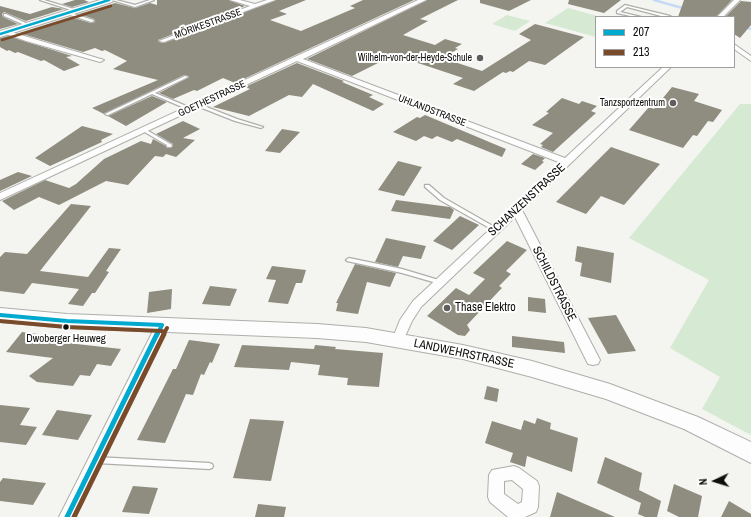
<!DOCTYPE html>
<html>
<head>
<meta charset="utf-8">
<style>
  body { margin:0 }
  #map { position:relative; width:751px; height:517px; overflow:hidden; background:#f4f4f0; font-family:"Archivo Narrow",sans-serif }
  canvas { display:block }
  .legend { position:absolute; left:595px; top:16px; width:140px; height:52px; box-sizing:border-box; background:#fff; border:1px solid #9f9f9e; margin:0; padding:5px 7px; list-style:none; font-size:12px; color:#0f0e0c }
  .legend li { display:flex; align-items:center; gap:8px; height:20px }
  .legend b { width:20px; border:1px solid #9f9f9e }
  .north { position:absolute; left:695px; top:461px; width:40px; height:40px; -webkit-text-stroke:3px #fff; paint-order:stroke; rotate:266deg; font-size:11px; font-weight:700; line-height:16px; text-align:center; color:#0f0e0c }
  .north::after { content:''; display:block; margin:auto; width:14px; height:18px; background:#0f0e0c; clip-path:polygon(50% 0,100% 100%,50% 72%,0 100%) }
</style>
</head>
<body>
<div id="map">
<canvas width="751" height="517"></canvas>
<ul class="legend">
<li><b style="height:5px;background:#00a9ce"></b>207</li>
<li><b style="height:5px;background:#7a4b2a"></b>213</li>
</ul>
<div class="north">N</div>
</div>
<script>
const ctx = document.querySelector('canvas').getContext('2d');
ctx.lineJoin = 'round';
function paint(path, color) { ctx.fillStyle = color; ctx.fill(path, 'evenodd'); }
const poly = rows => new Path2D(rows.map(r => 'M' + r).join(''));
function stroke(path, color, width, dash) { ctx.strokeStyle = color; ctx.lineWidth = width; ctx.lineCap = dash ? 'butt' : 'round'; ctx.setLineDash(dash || []); ctx.stroke(path); }
function label(font, color, halo, rows, align = 'center') {
  ctx.font = font + ' "Archivo Narrow",sans-serif'; ctx.lineWidth = 4; ctx.setLineDash([]); ctx.textBaseline = 'middle'; ctx.strokeStyle = halo; ctx.fillStyle = color; for (const [text, x, y, turn = 0] of rows) {
    ctx.save(); ctx.translate(x, y); ctx.rotate((+turn || 0) * Math.PI / 180); ctx.textAlign = isNaN(turn) ? turn : align; if (halo) ctx.strokeText(text, 0, 0); ctx.fillText(text, 0, 0); ctx.restore();
  }
}
paint(poly([
  [568,8,601,17,596,17,596,37,545,23],
  [507,15,530,21,515,31,492,24],
  [740,104,751,104,751,435,702,409,720,377,670,348,709,280,629,238]
]), '#d6ead3');
stroke(poly([
  [654,0,686,9],
  [734,24,751,29]
]), '#c5dbf5', 2.5);
paint(poly([
  [75,0,84,0,89,2,72,7,62,4],
  [157,0,229,0,245,6,158,40,159,42,164,43,276,0,306,0,279,11,287,14,270,20,301,31,355,8,350,6,363,0,414,0,235,83,223,78,197,91,194,90,173,99,159,93,189,77,188,76,184,75,104,114,92,108,158,80,113,69,127,61,105,50,102,51,95,48,83,52,19,33,70,17,91,23,95,22,94,19,79,14,115,3,135,8,150,3,157,5],
  [427,0,458,0,420,19,428,21,403,35,435,45,445,39,462,44,455,48,458,49,442,58,482,71,531,40,519,34,535,24,584,37,545,65,529,61,513,72,510,71,506,73,503,72,474,91,453,84,463,78,394,55,352,76,307,59],
  [480,0,531,0,509,11,480,3],
  [569,0,621,0,604,13,568,4],
  [684,0,732,0,716,17,678,17],
  [741,1,751,2,751,25,740,38,734,34,734,17,725,17],
  [0,6,30,14,52,7,64,9,26,21,4,12,2,14,3,17,18,24,0,29],
  [8,36,72,56,66,57,80,65,64,71,44,60,41,61,18,52,15,53,9,50,7,51,0,47,0,38],
  [297,63,344,81,342,82,373,95,369,97,384,104,373,111,313,84,302,97,289,95,249,116,213,107,250,89,245,87],
  [672,87,699,94,694,101,722,110,713,122,708,121,697,136,693,135,683,148,629,130,649,107,654,109],
  [152,96,167,102,126,126,108,116],
  [562,98,579,104,582,101,597,106,591,111,596,113,553,152,541,147,543,145,540,144,553,133,532,125,549,113,546,112],
  [425,115,506,149,502,157,457,139,452,142,437,136,432,139,424,136,416,141,393,132,417,117,420,118],
  [183,121,200,129,183,138,195,140,176,157,166,154,163,157,155,156,128,185,106,181,59,205,39,197,14,210,2,201,45,180,69,188,76,184,104,159,141,141,151,144,153,139,166,146,166,148,171,148,173,146,173,144,156,134],
  [82,126,113,134,101,140,102,142,50,166,35,158],
  [282,129,300,132,280,153,265,151],
  [611,147,660,164,624,205,601,196,586,214,556,202],
  [533,154,545,158,542,161,544,162,535,170,521,164],
  [398,161,422,167,404,196,378,190],
  [18,172,32,176,0,191,0,180],
  [396,200,450,207,454,210,450,219,391,211],
  [71,204,91,206,40,271,88,277,109,248,121,249,106,271,109,272,95,293,92,293,83,306,68,304,79,289,32,283,24,294,0,291,0,257,5,252,27,254],
  [460,216,479,225,452,250,433,241],
  [386,238,426,246,421,259,403,256,398,267,375,262],
  [507,241,527,250,506,271,511,274,499,286,502,288,499,291,467,325,470,330,465,336,458,335,427,316,456,288,469,295,485,279,473,273],
  [577,246,614,253,611,283,580,276,582,263,575,261],
  [355,264,396,273,390,287,367,282,358,314,336,311,338,303,336,303],
  [272,266,306,270,302,283,296,283,288,304,268,302,276,280,266,279],
  [210,286,237,289,230,306,202,304],
  [172,289,171,309,147,313,149,292],
  [528,297,545,299,546,313,528,311],
  [616,315,636,351,608,354,588,318],
  [22,332,45,335,41,340,121,349,111,366,97,364,90,376,80,375,73,386,37,382,29,376,53,358,6,352],
  [512,336,564,342,565,353,512,347],
  [189,340,220,344,212,363,210,362,204,375,201,374,193,395,186,394,165,443,137,440,173,369,176,369],
  [242,345,314,349,315,345,336,347,335,349,383,353,379,387,347,385,348,378,318,375,320,365,291,362,289,370,234,367],
  [487,386,499,389,497,402,484,399],
  [0,405,30,408,20,425,37,427,26,445,0,442],
  [57,410,92,415,78,440,42,435],
  [537,418,551,423,550,429,578,438,572,472,527,456,525,467,510,462,513,453,485,443,492,421,521,430,524,420,535,424],
  [250,419,284,421,271,481,233,478],
  [605,457,642,473,639,490,661,501,657,517,645,517,638,514,641,503,597,483],
  [3,478,46,483,33,505,0,501,0,482],
  [674,484,702,496,698,517,679,517,667,511],
  [133,486,158,488,149,514,122,512],
  [557,492,615,517,550,517],
  [729,501,751,514,751,517,721,517],
  [258,504,286,507,284,517,255,517]
]), '#8f8d7f');
const lane = poly([
  [40,0,44,0,77,10,74,11,40,0],
  [112,0,116,0,135,5,150,0,154,0,135,7,112,0],
  [625,5,670,16,671,17,665,17,627,7,620,12,641,17,635,17,617,13,617,11,625,5],
  [68,12,93,20,94,21,91,22,67,14,66,13,68,12],
  [4,14,6,14,30,25,27,26,4,16,4,14],
  [185,76,188,77,155,93,191,108,191,110,189,110,152,94,108,115,107,115,105,114,185,76],
  [197,104,199,104,237,119,263,127,261,128,235,121,197,106,197,104],
  [143,129,145,129,172,145,171,147,167,147,167,145,165,144,143,131,143,129],
  [425,185,429,185,444,198,498,229,497,230,493,230,440,200,425,187,425,185],
  [349,258,402,269,442,281,443,282,440,284,402,273,347,261,346,260,349,258],
  [96,457,209,463,212,464,213,466,212,468,209,469,96,463,93,462,92,460,93,458,96,457]
]);
const street = poly([
  [230,0,240,0,255,4,267,0,275,0,164,42,159,41,250,6,230,0],
  [418,0,426,0,303,59,565,158,663,67,671,67,522,210,600,360,598,364,593,365,588,364,515,217,421,307,412,321,402,343,398,345,394,343,392,340,400,320,413,301,561,163,297,61,0,200,0,193,418,0],
  [734,0,740,0,723,17,717,17,734,0],
  [4,31,8,31,104,60,100,62,26,41,4,33,4,31],
  [734,44,751,56,751,61,734,49,734,44],
  [162,320,166,322,168,325,75,517,59,517,156,325,158,322,162,320],
  [514,466,519,468,537,481,539,486,538,507,536,512,525,517,508,517,490,502,488,497,489,475,492,470,514,466],
  [512,480,523,489,522,502,518,504,504,494,504,481,512,480]
]);
const secondary = poly([
  [100,0,113,0,112,2,0,37,0,31,100,0],
  [0,308,67,314,317,324,366,328,463,345,532,361,610,384,698,417,751,442,751,463,684,429,606,399,532,377,463,359,366,342,317,338,67,328,0,322,0,308]
]);
stroke(lane, '#aeaeab', 2.5);
stroke(street, '#aeaeab', 2);
stroke(secondary, '#aeaeab', 2);
paint(lane, '#fdfdfd');
paint(street, '#fdfdfd');
paint(secondary, '#fdfdfd');
stroke(poly([
  [0,34,109,0]
]), '#00a9ce', 2.5);
stroke(poly([
  [0,315,67,321,162,325],
  [157,335,162,325]
]), '#00a9ce', 4);
stroke(poly([
  [67,517,157,334]
]), '#00a9ce', 5);
stroke(poly([
  [2,40,111,6]
]), '#7a4b2a', 2.5);
stroke(poly([
  [0,321,67,327,162,331],
  [163,335,167,328]
]), '#7a4b2a', 4);
stroke(poly([
  [74,517,164,334]
]), '#7a4b2a', 5);
for (const [x, y, r, color] of [
  [480,58,4,"#5f5e5c"],
  [673,103,4,"#5f5e5c"],
  [447,308,4,"#5f5e5c"],
  [66,327,3.5,"#0f0e0c"]
]) { const dot = new Path2D(); dot.arc(x, y, r, 0, 2 * Math.PI); ctx.fillStyle = color; ctx.fill(dot); stroke(dot, '#fff', 1.5); }
label('10px', '#0f0e0c', '#fff', [
  ["MÖRIKESTRASSE",208,24,-20],
  ["GOETHESTRASSE",212,99,-25],
  ["UHLANDSTRASSE",432,111,21]
]);
label('10px', '#0f0e0c', '#fff', [
  ["Wilhelm-von-der-Heyde-Schule",472,58],
  ["Tanzsportzentrum",665,103]
], 'right');
label('11px', '#0f0e0c', '#fff', [
  ["Dwoberger Heuweg",66,339]
]);
label('12px', '#0f0e0c', '#fff', [
  ["SCHANZENSTRASSE",527,200,-43],
  ["SCHILDSTRASSE",554,284,63],
  ["LANDWEHRSTRASSE",464,354,12]
]);
label('12px', '#0f0e0c', '#fff', [
  ["Thase Elektro",455,308]
], 'left');
</script>
</body>
</html>
